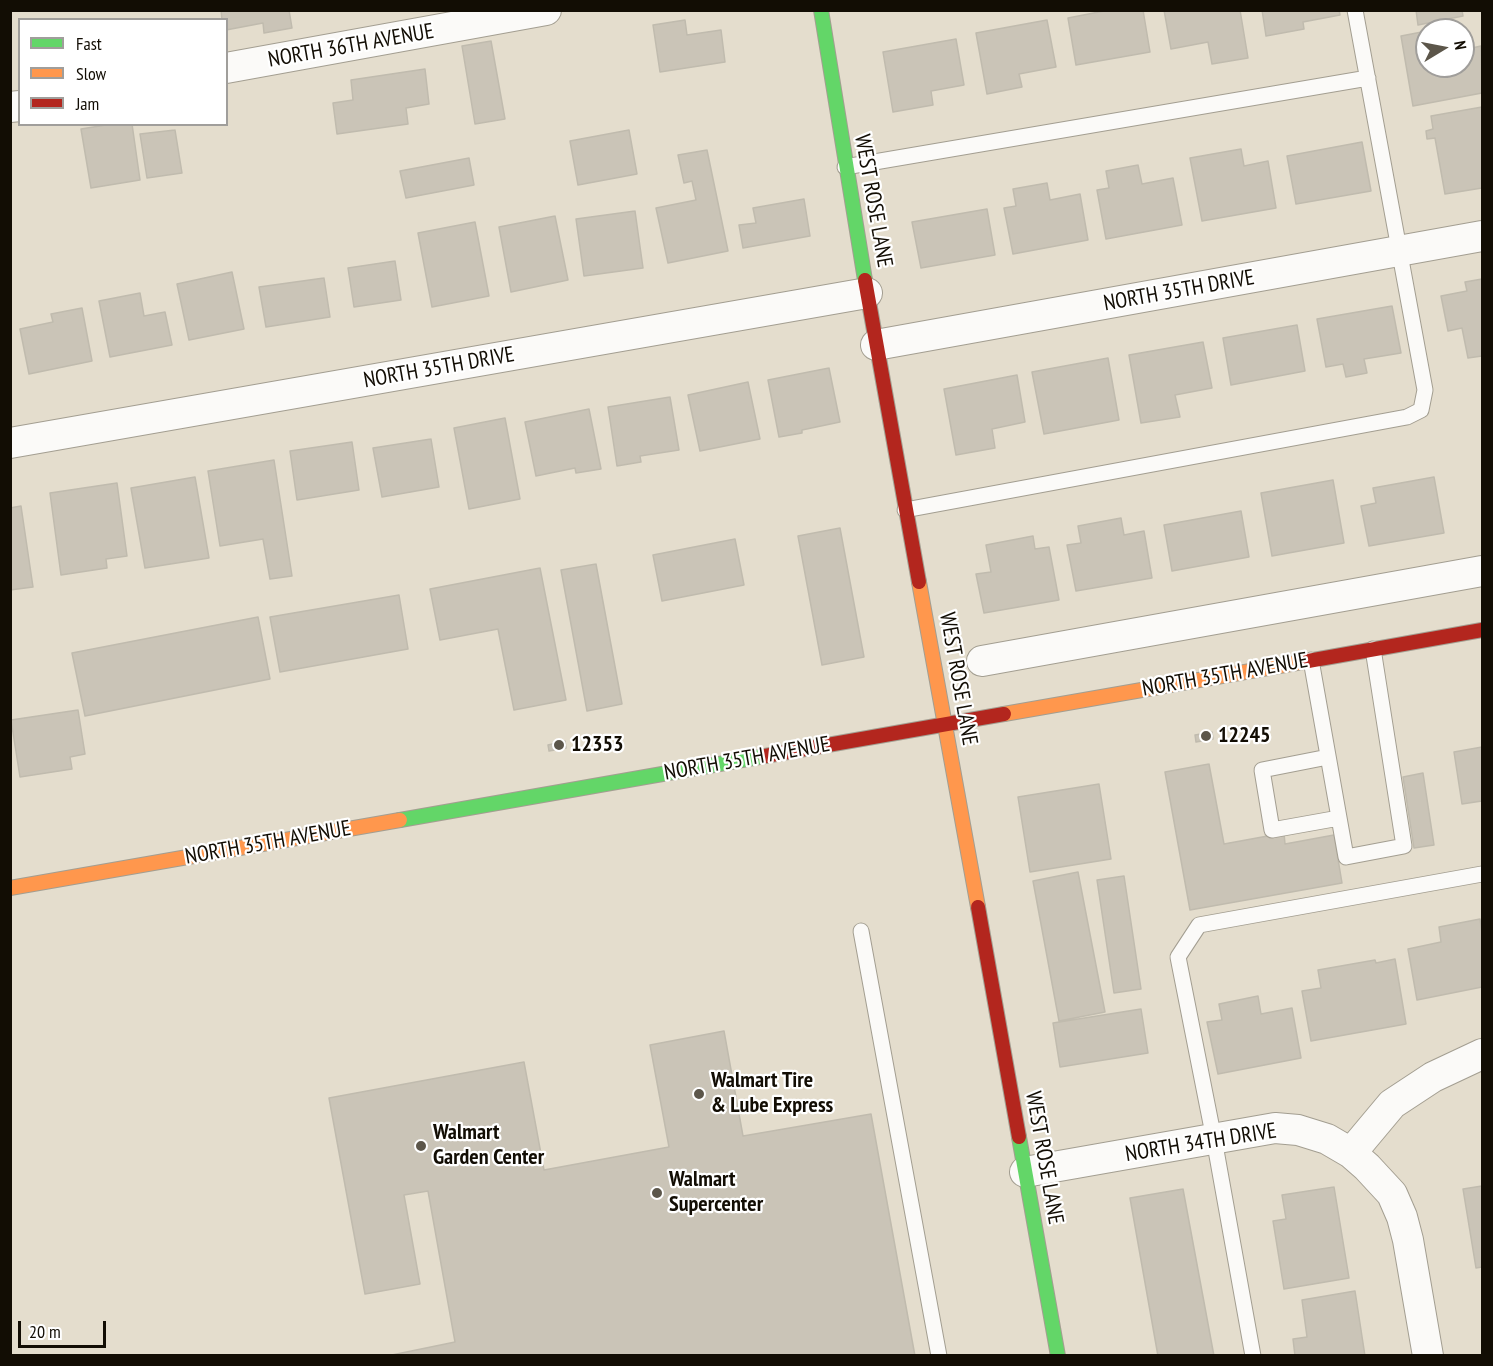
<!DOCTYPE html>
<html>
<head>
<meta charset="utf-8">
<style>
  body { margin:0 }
  #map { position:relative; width:1493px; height:1366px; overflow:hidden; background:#e4ddcd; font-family:"PT Sans Narrow",sans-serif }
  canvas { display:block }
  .frame { position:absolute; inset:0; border:12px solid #120d04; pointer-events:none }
  .legend { position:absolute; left:18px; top:18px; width:210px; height:108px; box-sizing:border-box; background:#fff; border:2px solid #a09e9b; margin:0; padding:8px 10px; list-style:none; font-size:18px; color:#120d04 }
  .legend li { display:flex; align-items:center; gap:12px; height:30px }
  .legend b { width:30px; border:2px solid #a09e9b }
  .north { position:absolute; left:1415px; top:18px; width:60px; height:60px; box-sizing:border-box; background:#fff; border:2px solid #a09e9b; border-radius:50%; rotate:80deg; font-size:16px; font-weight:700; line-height:24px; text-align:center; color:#120d04 }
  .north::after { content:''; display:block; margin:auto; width:21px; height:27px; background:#5c564a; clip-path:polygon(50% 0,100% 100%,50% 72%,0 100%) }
  .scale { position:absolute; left:18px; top:1321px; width:88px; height:27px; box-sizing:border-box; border:3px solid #120d04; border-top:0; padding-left:8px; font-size:18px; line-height:21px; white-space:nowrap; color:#120d04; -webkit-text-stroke:4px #fff; paint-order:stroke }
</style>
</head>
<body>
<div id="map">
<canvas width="1493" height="1366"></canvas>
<div class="frame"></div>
<ul class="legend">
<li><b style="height:8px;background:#63d668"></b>Fast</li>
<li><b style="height:8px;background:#ff974d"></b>Slow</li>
<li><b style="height:8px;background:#b3261e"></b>Jam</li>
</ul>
<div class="north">N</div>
<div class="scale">20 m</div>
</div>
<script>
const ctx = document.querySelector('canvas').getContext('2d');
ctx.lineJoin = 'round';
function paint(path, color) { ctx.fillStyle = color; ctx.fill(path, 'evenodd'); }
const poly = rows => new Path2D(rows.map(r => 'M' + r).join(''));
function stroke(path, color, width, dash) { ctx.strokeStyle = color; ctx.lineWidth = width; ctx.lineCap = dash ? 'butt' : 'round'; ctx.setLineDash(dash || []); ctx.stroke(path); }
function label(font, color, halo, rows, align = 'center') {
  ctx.font = font + ' "PT Sans Narrow",sans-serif'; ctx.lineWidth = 4.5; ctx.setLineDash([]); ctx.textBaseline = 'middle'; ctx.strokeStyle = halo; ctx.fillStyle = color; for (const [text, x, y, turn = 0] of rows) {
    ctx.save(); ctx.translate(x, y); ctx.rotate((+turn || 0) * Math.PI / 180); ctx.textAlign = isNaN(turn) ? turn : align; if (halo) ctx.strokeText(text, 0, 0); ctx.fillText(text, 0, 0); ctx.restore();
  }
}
const building = poly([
  [221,10,289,10,292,28,264,33,263,23,226,30,226,20,222,20,221,10],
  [1109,10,1143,10,1150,52,1076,65,1068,18,1109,10],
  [1164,10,1240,10,1248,58,1212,64,1208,42,1171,49,1164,10],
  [1262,10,1339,10,1340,15,1303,22,1304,29,1266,36,1262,10],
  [1416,10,1462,10,1463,16,1418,25,1416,10],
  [685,20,687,35,721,30,725,62,660,72,653,25,685,20],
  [1047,20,1056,67,1019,74,1022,87,987,94,976,33,1047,20],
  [1427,31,1427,66,1463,66,1463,50,1481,46,1482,93,1413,106,1401,36,1427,31],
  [956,39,964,85,931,91,933,105,893,112,883,52,956,39],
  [491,41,505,119,475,124,462,46,491,41],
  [425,69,429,104,406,108,408,124,337,134,333,103,353,100,351,80,425,69],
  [1482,107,1482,188,1445,194,1435,138,1427,139,1426,131,1433,129,1431,116,1482,107],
  [112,124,132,124,140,180,91,188,81,129,112,124],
  [175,130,182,173,147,178,140,134,175,130],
  [629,130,637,174,578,185,570,141,629,130],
  [1362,142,1371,191,1296,204,1287,156,1362,142],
  [1241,149,1244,166,1268,161,1276,208,1202,221,1190,158,1241,149],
  [707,150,728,251,668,263,656,208,696,200,692,181,684,183,678,155,707,150],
  [469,158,474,185,406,198,400,171,469,158],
  [1138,165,1142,184,1173,178,1182,225,1106,239,1097,190,1109,188,1106,171,1138,165],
  [1047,183,1050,200,1080,194,1088,240,1013,254,1004,208,1016,206,1013,189,1047,183],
  [804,199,810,236,743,248,739,225,756,223,753,208,804,199],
  [987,209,995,255,921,268,912,222,987,209],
  [635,211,643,268,584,276,576,219,635,211],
  [555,216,568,280,511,292,499,227,555,216],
  [475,222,489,296,432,307,418,233,475,222],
  [395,261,401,300,354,307,348,268,395,261],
  [232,272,244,329,189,340,177,284,232,272],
  [324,278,330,317,266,327,259,287,324,278],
  [1482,279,1482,356,1468,358,1462,328,1448,331,1441,296,1467,291,1465,282,1482,279],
  [140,293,144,316,165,312,172,345,110,357,99,301,140,293],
  [1392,306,1401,353,1364,359,1367,373,1346,377,1343,364,1326,367,1317,319,1392,306],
  [82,308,92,361,29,374,20,329,53,322,51,314,82,308],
  [1297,325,1305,371,1231,385,1223,338,1297,325],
  [1203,342,1212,388,1175,395,1180,417,1141,423,1129,355,1203,342],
  [1108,358,1119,420,1044,434,1032,372,1108,358],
  [829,368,840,422,802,430,802,433,779,437,768,380,829,368],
  [1017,375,1025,422,992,429,995,448,956,455,944,389,1017,375],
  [748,382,760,439,700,451,688,395,748,382],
  [670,397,679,450,640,456,641,462,617,466,608,407,670,397],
  [589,409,601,469,576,473,575,468,536,476,525,422,589,409],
  [505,418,520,499,469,509,454,428,505,418],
  [431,439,439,487,382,497,373,448,431,439],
  [352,442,359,490,297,500,290,451,352,442],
  [274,460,292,576,270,579,263,539,220,546,208,471,274,460],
  [195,477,209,558,145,568,131,488,195,477],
  [1434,477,1444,533,1369,546,1361,506,1376,503,1373,488,1434,477],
  [1333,480,1344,543,1272,556,1261,493,1333,480],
  [117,483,127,556,106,559,107,568,61,575,50,493,117,483],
  [21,506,33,587,10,590,10,508,21,506],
  [1241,511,1249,557,1172,571,1164,525,1241,511],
  [1121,518,1124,535,1144,531,1152,578,1076,591,1067,545,1081,543,1078,526,1121,518],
  [840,528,864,657,822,665,798,536,840,528],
  [1033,536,1035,549,1049,547,1059,600,984,613,976,574,991,572,986,545,1033,536],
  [735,539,744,585,662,601,653,555,735,539],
  [596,564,622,704,587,711,561,570,596,564],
  [540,568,566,700,514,710,498,629,440,640,430,589,540,568],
  [399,595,408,649,280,672,270,617,399,595],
  [258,617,270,679,85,716,72,653,258,617],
  [78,710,85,754,70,757,72,769,20,777,11,720,78,710],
  [1212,732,1213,739,1196,742,1195,735,1212,732],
  [565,741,566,748,549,751,548,745,565,741],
  [1482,747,1482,801,1462,804,1454,752,1482,747],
  [1209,764,1224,844,1284,833,1285,844,1334,835,1342,883,1190,910,1165,772,1209,764],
  [1423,773,1434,845,1414,848,1403,777,1423,773],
  [1099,784,1111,859,1030,872,1018,797,1099,784],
  [1078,872,1105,1012,1059,1021,1033,881,1078,872],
  [1124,876,1141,989,1114,993,1097,880,1124,876],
  [1480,919,1482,933,1482,987,1417,1000,1408,949,1441,942,1439,927,1480,919],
  [1395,959,1406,1024,1311,1041,1302,991,1321,988,1318,970,1375,960,1376,963,1395,959],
  [1258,996,1261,1014,1292,1008,1301,1058,1218,1074,1207,1022,1222,1020,1219,1004,1258,996],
  [1141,1009,1148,1053,1060,1067,1053,1023,1141,1009],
  [724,1031,743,1136,871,1114,915,1356,387,1356,455,1342,428,1191,404,1195,420,1284,365,1294,329,1098,524,1062,544,1170,669,1147,650,1045,724,1031],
  [1482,1186,1482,1267,1476,1268,1463,1189,1482,1186],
  [1334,1187,1349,1278,1284,1289,1273,1221,1286,1219,1282,1195,1334,1187],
  [1183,1189,1214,1356,1158,1356,1130,1198,1183,1189],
  [1355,1291,1365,1356,1295,1356,1293,1339,1307,1337,1302,1300,1355,1291]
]);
paint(building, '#cac4b7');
stroke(building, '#c0bbae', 1.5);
const lane = poly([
  [845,167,1368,78],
  [905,510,1407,417,1421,410,1425,390,1355,10],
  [1311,660,1346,857,1404,846,1373,649],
  [1328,757,1262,770,1272,830,1339,818],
  [861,931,939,1356],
  [1253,1356,1214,1139,1178,957,1199,925,1482,874]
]);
const street = poly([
  [226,68,546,10],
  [10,107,20,106],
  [876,345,1482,236],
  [10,443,867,293],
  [982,661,1482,571],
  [1351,1153,1392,1104,1433,1077,1482,1054],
  [1025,1172,1275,1128,1298,1130,1327,1139,1351,1153,1367,1167,1392,1194,1402,1217,1408,1240,1428,1356]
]);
const fast = poly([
  [821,10,865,280],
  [400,820,765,756],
  [1019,1137,1058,1356]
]);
const slow = poly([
  [919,582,978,907],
  [1004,714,1308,661],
  [10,888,400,820]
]);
const jam = poly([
  [865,280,919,582],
  [1308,661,1482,630],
  [765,756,1004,714],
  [978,907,1019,1137]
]);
stroke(lane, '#a39e91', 17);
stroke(street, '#a39e91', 32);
stroke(fast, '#a39e91', 16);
stroke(slow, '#a39e91', 16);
stroke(jam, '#a39e91', 16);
stroke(lane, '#fbfaf8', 15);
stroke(street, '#fbfaf8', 30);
stroke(fast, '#63d668', 14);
stroke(slow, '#ff974d', 14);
stroke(jam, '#b3261e', 14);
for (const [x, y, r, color] of [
  [1206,736,6,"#5c564a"],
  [559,745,6,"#5c564a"],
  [699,1094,6,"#5c564a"],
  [421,1146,6,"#5c564a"],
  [657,1193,6,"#5c564a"]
]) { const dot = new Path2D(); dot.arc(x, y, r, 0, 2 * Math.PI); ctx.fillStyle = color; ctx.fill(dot); stroke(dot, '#fff', 2); }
label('22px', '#120d04', '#fff', [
  ["NORTH 36TH AVENUE",351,46,-10],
  ["WEST ROSE LANE",873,201,80],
  ["NORTH 35TH DRIVE",1179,291,-10],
  ["NORTH 35TH DRIVE",439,368,-10],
  ["NORTH 35TH AVENUE",1225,675,-10],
  ["WEST ROSE LANE",958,679,80],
  ["NORTH 35TH AVENUE",747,759,-10],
  ["NORTH 35TH AVENUE",268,843,-10],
  ["NORTH 34TH DRIVE",1201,1143,-9],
  ["WEST ROSE LANE",1044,1158,80]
]);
label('bold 22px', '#120d04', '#fff', [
  ["12245",1218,736],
  ["12353",571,745],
  ["Walmart Tire",711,1081],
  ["& Lube Express",711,1106],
  ["Walmart",433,1133],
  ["Garden Center",433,1158],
  ["Walmart",669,1180],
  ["Supercenter",669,1205]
], 'left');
</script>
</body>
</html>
